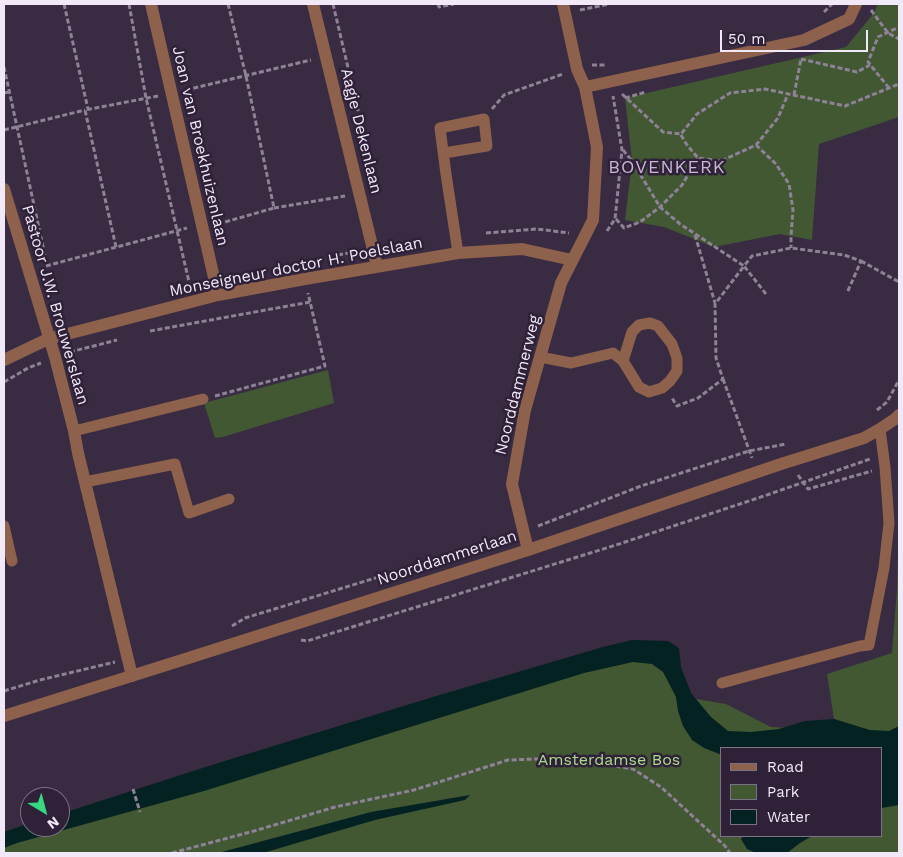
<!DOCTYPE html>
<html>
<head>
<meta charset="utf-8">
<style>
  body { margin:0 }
  #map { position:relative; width:903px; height:857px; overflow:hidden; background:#382b42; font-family:"Work Sans",sans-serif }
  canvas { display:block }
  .frame { position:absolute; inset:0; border:5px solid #f1e8f8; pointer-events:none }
  .legend { position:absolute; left:720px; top:747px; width:162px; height:90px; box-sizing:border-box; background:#2e2138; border:1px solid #7c7185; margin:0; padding:6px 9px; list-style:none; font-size:15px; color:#f1e8f8 }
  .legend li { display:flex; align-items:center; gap:10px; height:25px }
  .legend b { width:25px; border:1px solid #7c7185 }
  .north { position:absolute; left:20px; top:787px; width:50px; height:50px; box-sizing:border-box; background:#2e2138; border:1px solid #7c7185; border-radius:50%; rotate:143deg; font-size:14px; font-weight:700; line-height:20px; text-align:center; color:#f1e8f8 }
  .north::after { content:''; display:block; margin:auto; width:18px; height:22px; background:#37d880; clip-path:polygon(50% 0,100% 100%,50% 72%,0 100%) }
  .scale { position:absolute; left:720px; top:30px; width:148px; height:22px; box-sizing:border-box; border:2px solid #f1e8f8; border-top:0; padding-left:6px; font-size:15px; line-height:18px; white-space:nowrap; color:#f1e8f8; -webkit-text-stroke:4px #2e2138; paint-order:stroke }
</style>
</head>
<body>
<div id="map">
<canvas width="903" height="857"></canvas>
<div class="frame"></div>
<ul class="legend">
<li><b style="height:6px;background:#8d614b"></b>Road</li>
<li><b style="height:14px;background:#425833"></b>Park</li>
<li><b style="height:14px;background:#042222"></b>Water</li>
</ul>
<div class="north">N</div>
<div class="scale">50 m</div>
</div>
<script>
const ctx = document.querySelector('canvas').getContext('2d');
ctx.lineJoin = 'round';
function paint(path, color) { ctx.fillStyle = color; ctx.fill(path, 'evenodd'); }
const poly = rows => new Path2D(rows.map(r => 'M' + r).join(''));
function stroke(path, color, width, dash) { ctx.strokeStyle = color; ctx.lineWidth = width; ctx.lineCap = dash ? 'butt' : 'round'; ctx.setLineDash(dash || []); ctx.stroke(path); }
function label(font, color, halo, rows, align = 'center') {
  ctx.font = font + ' "Work Sans",sans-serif'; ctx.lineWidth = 5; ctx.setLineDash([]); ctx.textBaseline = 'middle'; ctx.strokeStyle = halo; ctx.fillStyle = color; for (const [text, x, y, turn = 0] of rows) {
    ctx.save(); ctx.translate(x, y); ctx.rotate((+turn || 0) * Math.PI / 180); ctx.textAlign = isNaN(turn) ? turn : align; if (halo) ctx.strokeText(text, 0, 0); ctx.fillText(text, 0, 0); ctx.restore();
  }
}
paint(poly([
  [878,4,899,4,899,117,819,144,812,240,780,234,714,247,664,227,625,220,632,161,625,98,846,47,874,13],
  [328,370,334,403,223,437,215,438,204,403],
  [899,519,899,853,4,853,4,836,60,827,672,645,678,696,726,704,771,727,847,731,854,726,834,719,827,674,892,653,897,588],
  [722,748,882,748,882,836,722,836]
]), '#425833');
paint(poly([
  [632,640,668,641,679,648,681,667,691,693,711,717,728,731,751,732,779,729,805,721,834,719,870,730,889,731,899,726,899,805,882,808,882,748,722,748,722,755,704,748,692,740,683,726,678,711,676,697,663,672,652,664,633,662,584,673,204,791,17,843,4,848,4,832,30,823,30,827,60,827,60,814,215,764,433,697,603,647],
  [470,795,465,800,375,820,263,853,218,853,371,812],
  [743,836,812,836,800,843,787,853,756,853,747,849,741,839]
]), '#042222');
stroke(poly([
  [64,4,88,109],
  [129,4,146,98,190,286],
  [333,4,366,144],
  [438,4,439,7,454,4],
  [580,10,609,4],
  [871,10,888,33,899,39],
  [824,12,832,4],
  [801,59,857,72,870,65],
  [592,65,606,65],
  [4,67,47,265],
  [889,88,868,62,878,37,899,27],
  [186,90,311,60],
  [4,93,9,92],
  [622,94,663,132,681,134,697,114,730,93,765,89,845,106,899,84],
  [794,95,801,59],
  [625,98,646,92],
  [492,109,504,95,563,74],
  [4,130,85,110],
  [681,135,687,145,698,158,721,161,756,145,778,118,788,94],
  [756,145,776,164,789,184,793,210,791,236,791,248],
  [623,150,632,161,660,207,680,224,744,266,715,304,716,358,723,379,698,398,677,406,672,398],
  [274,208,345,196],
  [616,219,624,228,640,222,660,207,682,185,698,158],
  [218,224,274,208,246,76,228,4],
  [607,231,615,219,622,150,613,96],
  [486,233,537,229,569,233],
  [695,235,715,303],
  [387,246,423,241],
  [116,247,85,110,158,96],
  [338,255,359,251],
  [861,261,899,282],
  [46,266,187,228],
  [766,294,744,266,752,256,791,248,844,255,861,261,847,293],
  [150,331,310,302],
  [70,352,117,340],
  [723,379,752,458],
  [4,382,28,368,41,363],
  [215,396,325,366,308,293],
  [877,410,887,402,899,380],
  [798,475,808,489,872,471],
  [538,526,641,486,749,451,786,444],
  [232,626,245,618,509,537],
  [301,640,307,641,616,545,764,496,870,459],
  [4,691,40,680,115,662],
  [133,789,140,812],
  [172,853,254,831,335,807,414,790,508,760,567,758,633,769,661,787,725,846,730,853]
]), '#8d8296', 3, [5, 2.5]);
stroke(poly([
  [444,153,487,146,484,119,440,128,446,174,458,253],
  [540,357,571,363,613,353,623,361,639,387,649,392,662,388,670,381,677,371,677,358,672,344,658,326,650,323,639,325,632,332,623,361],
  [74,431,203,399],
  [85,482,175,464,189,513,229,499],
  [4,526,12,561],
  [722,683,860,646,869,645,884,568,889,523,885,467,880,429]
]), '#8d614b', 11);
stroke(poly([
  [151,4,218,295],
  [313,4,377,266],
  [585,87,804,40,849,19,856,4],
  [4,189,55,357,74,431,78,453,132,676],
  [4,360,48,339,218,295,305,279,458,253,522,249,572,260],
  [528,550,512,484,525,410,561,283,593,220,597,147,585,87,577,69,563,4]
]), '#8d614b', 12);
stroke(poly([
  [4,716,179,661,528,550,781,464,864,438,880,429,895,419,899,415]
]), '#8d614b', 12);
label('16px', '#f1e8f8', '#2e2138', [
  ["Aagje Dekenlaan",361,131,76],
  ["Joan van Broekhuizenlaan",200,146,77],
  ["Monseigneur doctor H. Poelslaan",296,267,-11],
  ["Pastoor J.W. Brouwerslaan",55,305,74],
  ["Noorddammerweg",518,385,-76],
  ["Noorddammerlaan",447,558,-18]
]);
label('16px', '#abdc8c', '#2e2138', [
  ["Amsterdamse Bos",609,760]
]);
ctx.letterSpacing = '1px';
label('18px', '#c8b7d5', '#2e2138', [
  ["BOVENKERK",667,168]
]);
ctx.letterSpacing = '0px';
</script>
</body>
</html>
